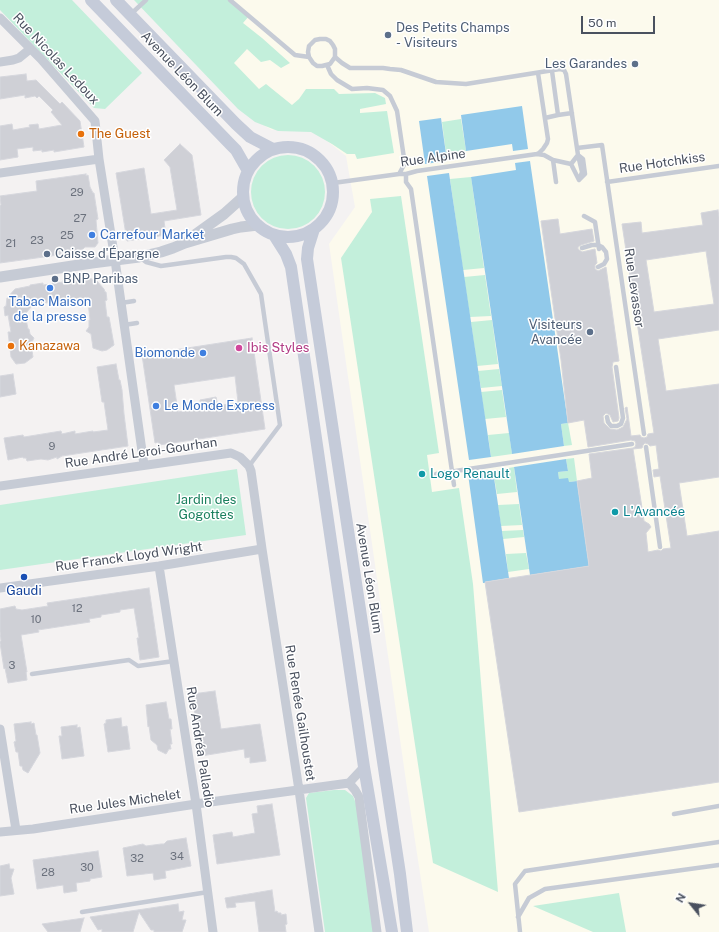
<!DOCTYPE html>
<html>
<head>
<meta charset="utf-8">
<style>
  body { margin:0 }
  #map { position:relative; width:719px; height:932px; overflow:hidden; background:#f4f2f2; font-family:"Public Sans",sans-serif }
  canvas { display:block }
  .north { position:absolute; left:671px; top:884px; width:40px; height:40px; -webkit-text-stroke:3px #fff; paint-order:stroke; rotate:300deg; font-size:11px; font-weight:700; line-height:16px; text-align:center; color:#4a515f }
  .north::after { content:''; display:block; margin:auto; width:14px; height:18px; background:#4a515f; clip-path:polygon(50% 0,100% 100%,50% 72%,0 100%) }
  .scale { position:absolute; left:581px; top:16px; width:74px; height:18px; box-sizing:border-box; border:2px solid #4a515f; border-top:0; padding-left:5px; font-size:12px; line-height:14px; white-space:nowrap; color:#4a515f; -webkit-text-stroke:3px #fff; paint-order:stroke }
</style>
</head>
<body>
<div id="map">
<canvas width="719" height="932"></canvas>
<div class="north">N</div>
<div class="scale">50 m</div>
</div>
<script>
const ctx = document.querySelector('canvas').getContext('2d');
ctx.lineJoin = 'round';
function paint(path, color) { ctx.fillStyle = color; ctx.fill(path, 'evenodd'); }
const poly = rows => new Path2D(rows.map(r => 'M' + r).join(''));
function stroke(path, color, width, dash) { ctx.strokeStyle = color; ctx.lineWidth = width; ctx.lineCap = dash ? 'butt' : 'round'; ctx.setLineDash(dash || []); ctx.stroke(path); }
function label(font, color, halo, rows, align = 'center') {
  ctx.font = font + ' "Public Sans",sans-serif'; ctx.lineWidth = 3; ctx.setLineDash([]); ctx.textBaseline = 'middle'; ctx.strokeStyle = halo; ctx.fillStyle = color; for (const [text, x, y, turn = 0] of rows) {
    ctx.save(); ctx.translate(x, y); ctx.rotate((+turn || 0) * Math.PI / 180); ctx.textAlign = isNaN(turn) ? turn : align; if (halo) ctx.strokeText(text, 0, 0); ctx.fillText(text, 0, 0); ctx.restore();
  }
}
paint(poly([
  [137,0,719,0,719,932,429,932,407,788,329,244,355,207,346,156,317,133,297,128,279,128,272,130,247,115]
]), '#fcfaed');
paint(poly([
  [0,0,72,0,142,73,105,109,94,108,0,10],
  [134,0,232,0,249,16,243,23,262,38,290,63,281,68,270,60,261,62,247,49,234,63,259,89,266,84,292,105,299,99,306,89,334,89,339,94,375,93,385,98,386,104,360,109,360,113,387,111,394,153,357,159,355,154,347,154,332,144,311,132,278,131,255,122,238,109],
  [461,119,466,151,446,153,442,122],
  '251 192a37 37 0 1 1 74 0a37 37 0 1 1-74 0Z',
  [471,177,484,268,463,270,450,179],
  [401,196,439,453,427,455,432,492,459,488,473,584,498,892,433,863,341,258,372,212,370,199],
  [485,275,491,316,470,317,464,277],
  [492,320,498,364,477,366,471,322],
  [499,369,502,386,481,388,478,371],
  [502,390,506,417,485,419,481,392],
  [568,423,572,445,564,446,561,424],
  [509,433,512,454,491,457,488,435],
  [574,458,577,481,569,482,559,480,558,472,568,471,566,459],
  [514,467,517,492,497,494,493,471],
  [237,469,246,535,0,570,0,505],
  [519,504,522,525,501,526,498,505],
  [523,530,524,537,503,539,502,531],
  [526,553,529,569,508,572,506,554],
  [334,790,345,790,353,796,357,806,374,932,325,932,306,798,309,793],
  [619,893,626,932,593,932,533,906]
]), '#c3efdb');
paint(poly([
  [522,106,528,149,513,151,512,144,466,151,461,115],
  [441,118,447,161,425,164,419,121],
  [530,161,568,423,561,424,564,446,512,454,471,177,516,170,515,163],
  [449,173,491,457,469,460,427,176],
  [566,459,568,471,558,472,559,479,568,478,569,482,577,481,589,566,530,575,514,467],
  [493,471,509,578,485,582,485,583,483,583,468,474]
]), '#91c9ea');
const building = poly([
  [26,74,27,81,36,80,60,104,62,102,80,121,84,147,54,152,54,150,42,152,42,150,33,151,33,147,17,149,18,157,0,160,0,126,12,124,13,130,30,127,29,125,38,124,39,129,62,125,51,112,53,110,39,96,37,98,35,96,25,98,25,95,0,99,0,77,26,74],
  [180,144,192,155,201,215,164,221,166,235,127,241,116,173,144,168,151,214,177,210,170,167,164,160,180,144],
  [86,174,86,176,88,175,90,187,93,193,94,193,98,219,96,220,98,243,95,247,85,247,83,249,77,250,73,253,0,263,0,206,1,205,0,196,37,191,36,181,86,174],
  [718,210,719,217,719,330,658,339,666,391,719,384,719,477,679,483,687,536,719,531,719,782,519,812,485,582,589,566,577,481,592,478,589,454,633,448,635,447,636,444,635,441,631,440,588,447,584,420,568,423,561,360,541,221,558,219,560,234,592,229,594,241,581,245,578,247,578,249,582,252,595,249,597,263,595,265,595,269,598,271,606,267,619,361,613,362,612,367,619,418,618,421,613,422,610,415,606,413,603,416,604,423,610,429,617,430,623,427,627,419,625,408,627,407,631,436,640,435,641,437,644,438,647,437,648,434,654,433,622,224,641,222,642,233,703,225,701,213,718,210],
  [706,251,714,304,654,312,646,260,706,251],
  [645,443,648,444,650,446,656,445,659,469,653,470,654,477,660,476,671,548,663,549,661,551,658,550,648,552,646,533,651,527,649,524,644,521,633,449,642,448,643,445,645,443],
  [76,278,76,280,89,278,97,281,104,289,105,292,106,292,107,300,105,301,107,317,109,317,114,345,107,350,102,351,93,348,91,334,86,331,89,327,89,320,90,320,88,302,83,302,78,298,33,305,25,314,28,329,29,329,30,334,34,338,31,344,33,357,25,363,16,364,11,357,8,332,11,332,8,315,5,316,4,307,6,306,7,298,15,289,30,286,30,285,43,283,43,285,63,282,63,280,76,278],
  [252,338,265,429,159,445,158,442,155,443,142,355,252,338],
  [235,376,238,402,218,406,216,397,200,400,201,408,178,412,174,385,235,376],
  [116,364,119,380,120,380,122,390,124,414,128,446,62,456,57,459,57,457,48,460,41,459,27,461,26,458,23,458,23,457,8,460,4,438,23,435,24,437,61,431,62,434,75,431,75,434,93,431,93,432,108,430,104,402,102,402,97,367,116,364],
  [13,374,16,394,0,397,0,376,13,374],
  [149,588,159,657,140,660,137,638,139,638,134,608,120,610,120,612,101,615,101,617,89,619,90,622,38,630,39,632,21,635,27,672,26,672,27,680,8,683,5,668,4,669,0,643,0,642,1,641,0,631,0,609,15,606,16,609,22,610,48,606,47,603,149,588],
  [215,691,221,729,260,724,266,761,250,763,250,757,245,758,244,749,201,756,192,694,215,691],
  [166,702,169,719,171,719,172,729,170,729,172,744,170,744,171,749,169,749,166,754,158,750,157,745,151,740,149,726,148,727,146,705,166,702],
  [121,718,122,727,127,726,130,749,108,752,104,724,106,723,106,720,121,718],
  [31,722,31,724,34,723,36,735,37,735,40,753,28,773,23,770,22,766,20,766,18,752,16,752,14,742,16,741,14,724,31,722],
  [77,725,77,728,80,727,84,756,62,759,59,736,62,736,61,727,77,725],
  [272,804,280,855,217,864,213,835,232,832,233,837,255,833,252,814,258,813,257,806,272,804],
  [186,838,191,866,165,871,166,878,154,880,153,873,127,876,123,848,143,844,146,846,161,844,164,844,167,841,186,838],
  [98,851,102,877,90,879,90,881,76,883,77,891,64,893,63,885,37,889,33,860,98,851],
  [9,864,10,869,14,869,11,878,14,894,0,896,0,866,9,864],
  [272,890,275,912,277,911,278,913,281,913,281,915,286,914,287,924,285,925,286,932,259,932,255,901,235,903,236,907,227,908,225,898,272,890],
  [178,904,179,912,184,911,182,920,186,920,182,932,154,932,154,930,151,930,139,912,133,932,102,932,102,929,98,930,90,917,178,904],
  [84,918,80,932,48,932,42,924,84,918]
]);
paint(building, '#cfd0d6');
stroke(building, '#d6d7dd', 1);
stroke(poly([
  [230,0,295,55,309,57,313,63,317,66,322,66,330,64,335,57,335,49,333,45,330,41,326,39,320,39,315,40,309,46,308,52,309,57],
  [131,14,146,0],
  [335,57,342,63,350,68,383,68,390,69,401,70,436,82,466,84,560,69,564,70,566,74,578,155,571,164],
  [327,65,331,74,337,80,352,89,367,88,383,90,390,96,397,111,404,158,404,165,399,174],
  [552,71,558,115,572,113],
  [545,118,558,115],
  [577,148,602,145,644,434],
  [537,154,539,153,543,149,547,143,548,139,538,73],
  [578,155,583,159,585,174,579,180],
  [578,155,582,172,580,178],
  [553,160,556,182],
  [406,174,406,182,411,189,454,485],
  [607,182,719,166],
  [333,183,399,174,406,174,417,171,537,154,544,155,553,160,571,164,579,180],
  [584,216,595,222,599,249],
  [582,248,592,245,598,245,602,247,606,252,607,259,604,264,598,267],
  [141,258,146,262,161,266,226,257,231,257,236,258,244,264,261,294,265,322,280,425,249,466],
  [121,303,134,301],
  [124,325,137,323],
  [607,417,608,422,611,426,617,426,621,424,623,418,616,367],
  [646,447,660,547],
  [436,474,632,444],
  [32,674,129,660,138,666,174,661],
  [674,814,719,806],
  [82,912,208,892],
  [518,917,529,898,545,889,719,865],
  [520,932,515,884,525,871,719,842]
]), '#c6cbd5', 4.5);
stroke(poly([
  [0,18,41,59,95,121,99,159,115,260,144,465],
  [0,62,13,60,19,58,30,49],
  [0,173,99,159],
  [0,486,231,453,240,457,249,466,251,471,262,549,299,790,319,932],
  [159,566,196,804,213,932],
  [0,588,159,566,262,549],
  [0,729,16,830],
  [349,783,355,790,359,797,377,932],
  [0,832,33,829,196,804,349,783,364,767]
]), '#c6cbd5', 9);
stroke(poly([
  [192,237,224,214,243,197],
  [0,277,92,263,139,257,161,252,173,248,185,243,232,229,241,227,258,225]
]), '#c6cbd5', 11);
stroke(poly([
  [91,0,231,145,236,150,248,171],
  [116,0,236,124,250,137,273,149],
  '243 192a45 45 0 1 1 90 0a45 45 0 1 1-90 0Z',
  [314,229,308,248,307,259,400,874,407,932],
  [274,235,286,254,291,267,364,767,392,932]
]), '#c5cbd9', 12);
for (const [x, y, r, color] of [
  [388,35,4,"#5c6f8a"],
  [635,64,4,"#5c6f8a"],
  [81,134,4,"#e8710a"],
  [92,235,4,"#3f7fe0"],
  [47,254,4,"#5c6f8a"],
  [55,279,4,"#5c6f8a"],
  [50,288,4,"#3f7fe0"],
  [590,332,4,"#5c6f8a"],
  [11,346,4,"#e8710a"],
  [239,348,4,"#d1479c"],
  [203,353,4,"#3f7fe0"],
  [156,406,4,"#3f7fe0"],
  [422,474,4,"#0f9aa8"],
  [615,512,4,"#0f9aa8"],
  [24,577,4,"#1a4fb4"]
]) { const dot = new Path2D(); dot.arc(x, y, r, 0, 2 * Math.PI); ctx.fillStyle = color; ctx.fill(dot); stroke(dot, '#fff', 1.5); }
label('11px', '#6b717d', null, [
  ["29",77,193],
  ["27",80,219],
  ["25",67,236],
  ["23",37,241],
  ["21",11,244],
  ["9",52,447],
  ["12",77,609],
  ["10",36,620],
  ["3",12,666],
  ["34",177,857],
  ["32",137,859],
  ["30",87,868],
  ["28",48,873]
]);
label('13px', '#4e5e75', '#fff', [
  ["Des Petits Champs",396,28],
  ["- Visiteurs",396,43],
  ["Les Garandes",627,64,"right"],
  ["Caisse d'Épargne",55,254],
  ["BNP Paribas",63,279],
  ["Visiteurs",582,325,"right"],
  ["Avancée",582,340,"right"]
], 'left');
label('13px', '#4a515f', '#fff', [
  ["Rue Nicolas Ledoux",56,59,47],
  ["Avenue Léon Blum",182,74,46],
  ["Rue Alpine",433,158,-8],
  ["Rue Hotchkiss",662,163,-8],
  ["Rue Levassor",634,288,82],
  ["Rue André Leroi-Gourhan",141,453,-8],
  ["Rue Franck Lloyd Wright",129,557,-8],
  ["Avenue Léon Blum",369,578,81],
  ["Rue Renée Gailhoustet",300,713,81],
  ["Rue Andréa Palladio",200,747,81],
  ["Rue Jules Michelet",125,802,-8]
]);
label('13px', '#c56008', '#fff', [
  ["The Guest",89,134],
  ["Kanazawa",19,346]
], 'left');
label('13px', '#366cbe', '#fff', [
  ["Carrefour Market",100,235],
  ["Tabac Maison",50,302,"center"],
  ["de la presse",50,317,"center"],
  ["Biomonde",195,353,"right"],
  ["Le Monde Express",164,406]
], 'left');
label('13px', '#b23c85', '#fff', [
  ["Ibis Styles",247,348]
], 'left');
label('13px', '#0d838f', '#fff', [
  ["Logo Renault",430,474],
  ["L'Avancée",623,512]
], 'left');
label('13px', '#1b805e', '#fff', [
  ["Jardin des",206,500],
  ["Gogottes",206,515]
]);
label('13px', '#164399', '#fff', [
  ["Gaudi",24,591]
]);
</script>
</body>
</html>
